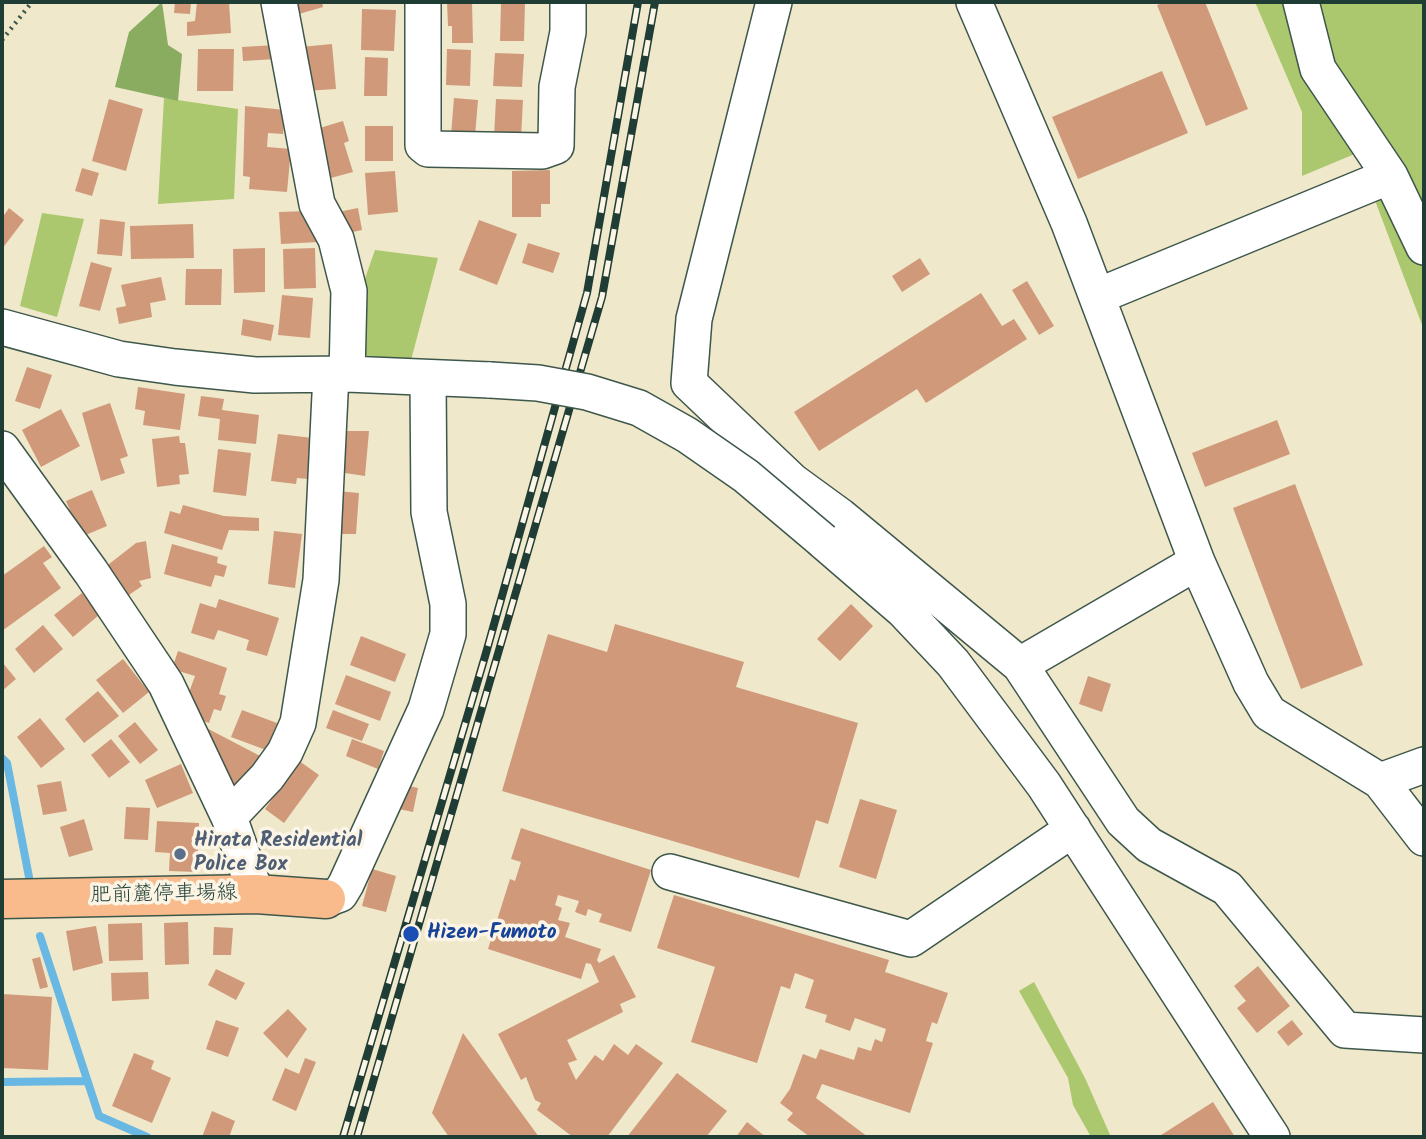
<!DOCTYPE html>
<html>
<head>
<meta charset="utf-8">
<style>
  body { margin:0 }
  #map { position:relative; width:1426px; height:1139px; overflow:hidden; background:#efe8cb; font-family:Kalam,sans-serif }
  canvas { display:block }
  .frame { position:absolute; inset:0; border:4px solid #1f3d34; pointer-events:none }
</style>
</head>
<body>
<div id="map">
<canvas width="1426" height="1139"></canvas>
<div class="frame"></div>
</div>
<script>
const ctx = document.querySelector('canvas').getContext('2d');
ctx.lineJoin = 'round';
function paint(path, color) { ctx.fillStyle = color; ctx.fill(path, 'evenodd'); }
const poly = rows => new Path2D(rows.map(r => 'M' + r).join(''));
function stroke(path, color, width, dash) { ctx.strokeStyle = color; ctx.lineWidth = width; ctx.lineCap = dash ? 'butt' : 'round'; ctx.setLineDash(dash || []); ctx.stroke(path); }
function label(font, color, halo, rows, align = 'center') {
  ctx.font = font + ' Kalam,"Klee One",sans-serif'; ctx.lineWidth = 7; ctx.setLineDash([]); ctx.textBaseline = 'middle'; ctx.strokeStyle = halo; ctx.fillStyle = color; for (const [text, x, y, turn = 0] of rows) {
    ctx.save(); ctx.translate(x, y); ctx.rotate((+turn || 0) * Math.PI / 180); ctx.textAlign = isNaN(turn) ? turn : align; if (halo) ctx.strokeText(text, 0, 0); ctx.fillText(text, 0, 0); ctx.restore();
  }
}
paint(poly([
  [1255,2,1424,2,1424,330,1357,153,1302,176,1302,112],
  [164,98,238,109,234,199,158,204],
  [42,213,84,219,57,317,20,306],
  [375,250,438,258,410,364,360,355,356,304],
  [1034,982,1085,1078,1111,1137,1091,1137,1073,1105,1068,1078,1019,991]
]), '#acc86e');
paint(poly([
  [162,2,168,45,182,54,178,101,115,87,129,32]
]), '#89ac61');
stroke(poly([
  [2,758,7,763,29,877],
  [40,936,99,1116,147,1137],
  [2,1082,86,1081]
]), '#68b8e3', 8);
paint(poly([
  [175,2,191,2,190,14,174,13],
  [197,2,229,2,231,33,187,36,187,22,195,21],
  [296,2,322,2,323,7,299,14],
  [447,2,472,2,473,43,452,43,452,26,448,26],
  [501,2,525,2,524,41,500,41],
  [1166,2,1205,2,1248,109,1206,126,1157,5],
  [362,9,396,10,394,51,361,50],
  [332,44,336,89,305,91,301,47],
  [275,45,276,59,243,61,242,47],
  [198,49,234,49,233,91,197,91],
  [447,49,471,50,470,86,446,85],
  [495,53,524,54,522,87,493,86],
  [365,57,388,58,387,96,364,96],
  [1162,71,1188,133,1078,179,1052,117],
  [454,98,478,100,475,136,451,135],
  [109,99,143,109,126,171,92,161],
  [496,99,523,100,521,138,494,137],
  [245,106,285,110,283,134,268,133,267,147,291,149,287,192,249,189,250,177,243,176],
  [343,121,349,141,344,143,353,172,327,179,313,130],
  [365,126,393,126,393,161,365,161],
  [82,168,99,173,92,196,75,191],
  [550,170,550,204,541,204,541,217,512,217,512,171],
  [395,171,398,212,368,215,365,173],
  [9,208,24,220,2,249,2,218],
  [358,208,362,230,343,234,338,212],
  [307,211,319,242,281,244,279,212],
  [100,219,125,222,122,256,97,254],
  [479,220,517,234,497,285,459,270],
  [193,224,194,258,131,259,130,226],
  [528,243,560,253,553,273,522,263],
  [265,248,265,292,234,293,233,249],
  [315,248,316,288,284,289,283,249],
  [920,258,930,274,902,292,892,276],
  [91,262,112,268,100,311,79,306],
  [186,269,222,269,221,305,185,305],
  [161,277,166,300,150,303,152,317,119,324,116,308,126,306,121,285],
  [1027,281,1054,326,1039,335,1012,290],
  [981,293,1002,326,1014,319,1027,339,926,403,917,389,819,451,794,412],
  [282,295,313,298,310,338,278,335],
  [243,319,274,325,271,341,241,335],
  [27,367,52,375,40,409,15,401],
  [138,387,185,394,180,430,143,425,145,411,135,409],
  [201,396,224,399,222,410,259,415,256,444,218,440,220,419,198,416],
  [110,403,128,456,120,459,125,473,101,481,82,413],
  [61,409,80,446,41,467,22,430],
  [1277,420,1290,454,1205,487,1192,453],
  [343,431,369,431,365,476,338,472],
  [278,434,313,438,308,479,297,478,296,484,271,481],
  [179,436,180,443,185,443,189,474,179,475,180,484,157,487,152,439],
  [218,449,251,453,246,496,213,492],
  [1295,484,1363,665,1301,689,1233,508],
  [92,490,107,526,81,537,66,501],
  [337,491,359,493,356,534,335,534],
  [183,505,224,516,259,518,259,531,229,530,222,550,164,533,170,511,180,514],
  [274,531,302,534,295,588,268,584],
  [146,541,151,578,139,581,142,586,126,597,104,568,136,543],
  [172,544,218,557,217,563,227,566,224,577,215,575,211,587,164,574],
  [44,546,52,557,43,563,61,588,2,631,2,576],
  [82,593,99,615,73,637,54,615],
  [219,599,279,618,267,656,246,650,249,640,218,630,214,640,191,633,200,603,216,608],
  [851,604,873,626,840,661,817,639],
  [615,624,744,662,736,687,858,723,828,824,816,820,799,878,502,791,548,634,607,652],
  [43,625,63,649,34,673,15,649],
  [361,636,406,654,395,682,350,665],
  [178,651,227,668,219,694,226,696,221,711,214,709,209,723,190,716,195,701,187,698,195,676,172,669],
  [123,659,149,692,123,713,96,680],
  [2,662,16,679,2,691],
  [346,675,391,692,380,721,335,704],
  [1088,676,1111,684,1102,712,1079,704],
  [98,691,119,716,84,743,65,719],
  [242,710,277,723,266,750,231,737],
  [333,710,369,724,362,741,326,728],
  [40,718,65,749,41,768,17,737],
  [135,722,158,750,140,764,118,736],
  [195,722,264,758,239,801],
  [111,739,130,762,109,778,91,755],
  [352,739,384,751,378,769,346,756],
  [295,758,319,775,284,823,265,809,275,795,271,792],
  [181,764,193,793,157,808,145,780],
  [61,781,67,811,43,815,37,785],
  [405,785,418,788,413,812,399,809],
  [860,799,897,810,876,879,839,867],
  [126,807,150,808,148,840,124,839],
  [84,819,93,850,69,857,60,827],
  [157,821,199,823,197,872,169,871,170,853,155,852],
  [521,828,651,870,631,932,599,922,602,914,588,909,586,916,575,912,579,901,558,895,555,905,562,908,558,920,570,923,565,937,601,949,597,960,599,963,614,955,636,997,620,1004,623,1012,567,1040,577,1060,568,1063,576,1080,595,1055,603,1061,614,1044,628,1055,636,1044,663,1063,607,1137,573,1137,537,1110,541,1103,535,1100,526,1077,521,1080,498,1034,599,982,591,964,586,963,581,979,488,949,510,879,515,881,521,862,511,859],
  [372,869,396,876,386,912,362,906],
  [674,895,889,960,885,972,948,993,937,1024,932,1022,926,1041,933,1043,910,1113,822,1084,816,1098,868,1137,810,1137,787,1120,793,1113,780,1103,790,1089,803,1054,816,1059,820,1049,854,1060,858,1047,871,1051,875,1039,882,1042,886,1029,855,1018,850,1031,825,1022,827,1015,805,1008,814,980,795,973,790,989,781,986,757,1063,691,1042,715,967,657,948],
  [188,922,189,964,165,965,164,923],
  [142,923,143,960,109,961,108,924],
  [96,926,103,963,73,971,66,931],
  [214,927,233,928,231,955,213,955],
  [40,957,48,987,40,989,32,959],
  [1258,966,1290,1006,1257,1033,1237,1008,1246,1001,1234,986],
  [216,969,245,983,236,1000,208,985],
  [148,972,149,999,112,1001,111,973],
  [2,994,52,997,48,1070,2,1068],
  [288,1009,307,1029,287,1058,263,1033],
  [216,1020,239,1028,228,1057,206,1049],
  [1292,1020,1303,1034,1288,1046,1277,1032],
  [463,1033,539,1137,449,1137,432,1113],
  [134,1053,154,1061,151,1069,171,1078,152,1123,112,1106],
  [305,1058,316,1062,296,1111,272,1100,285,1068,299,1074],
  [677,1073,727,1111,706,1137,627,1137],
  [1213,1102,1235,1137,1158,1137],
  [212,1111,235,1121,229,1137,202,1137],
  [747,1122,766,1137,736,1137]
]), '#d0997a');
const minor = poly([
  [279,2,317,204,336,239,349,291,347,374],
  [423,2,423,145,428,149,542,151,556,146,557,87,568,32,568,2],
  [774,2,694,319,689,383,792,481,840,516,1020,665,1123,821,1149,845,1227,888,1345,1030,1424,1035],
  [974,2,1069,223,1197,562,1251,683,1269,713,1380,781,1424,838],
  [1301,2,1318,69,1390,176,1424,247],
  [1098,296,1390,176],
  [2,327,119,359,175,367,255,375,347,374,490,380],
  [2,449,91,572,166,684,229,817,256,894],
  [823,541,903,610,953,663,1044,785,1272,1137],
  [1020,665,1197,562],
  [1380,781,1424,765],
  [229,817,267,777,285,752,298,723,321,580,331,374],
  [670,872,911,939,1073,829],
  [326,899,340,894,346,884,426,709,448,634,448,604,429,512,428,378]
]);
const major = poly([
  [2,899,256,894,326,899]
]);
stroke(minor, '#3e574b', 38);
stroke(major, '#3e574b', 41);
stroke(poly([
  [2,40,32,2]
]), '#3e574b', 4.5, [2, 5]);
stroke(minor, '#fff', 35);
stroke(major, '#fabb8c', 38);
const rail = poly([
  [343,1137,486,653,587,293,638,2],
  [357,1137,602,297,655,2]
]);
stroke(rail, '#1f3d34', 8);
stroke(rail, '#fcf5e5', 5, [16]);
const minorBridge = poly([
  [490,380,538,383,587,392,639,408,687,435,746,476,823,541]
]);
stroke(minorBridge, '#3e574b', 38, []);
stroke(minorBridge, '#fff', 35);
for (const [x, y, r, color] of [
  [180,854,7,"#5c6f8a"],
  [411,934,9,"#1a4fb4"]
]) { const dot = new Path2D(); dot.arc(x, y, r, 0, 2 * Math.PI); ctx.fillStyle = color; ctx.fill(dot); stroke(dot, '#fcf5e5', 2.5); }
label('bold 21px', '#4e5e75', '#fcf5e5', [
  ["Hirata Residential",194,842],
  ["Police Box",194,866]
], 'left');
label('21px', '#1f3d34', '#fcf5e5', [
  ["肥前麓停車場線",164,896,-1]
]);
label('bold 21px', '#164399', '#fcf5e5', [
  ["Hizen-Fumoto",427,934]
], 'left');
</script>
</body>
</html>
